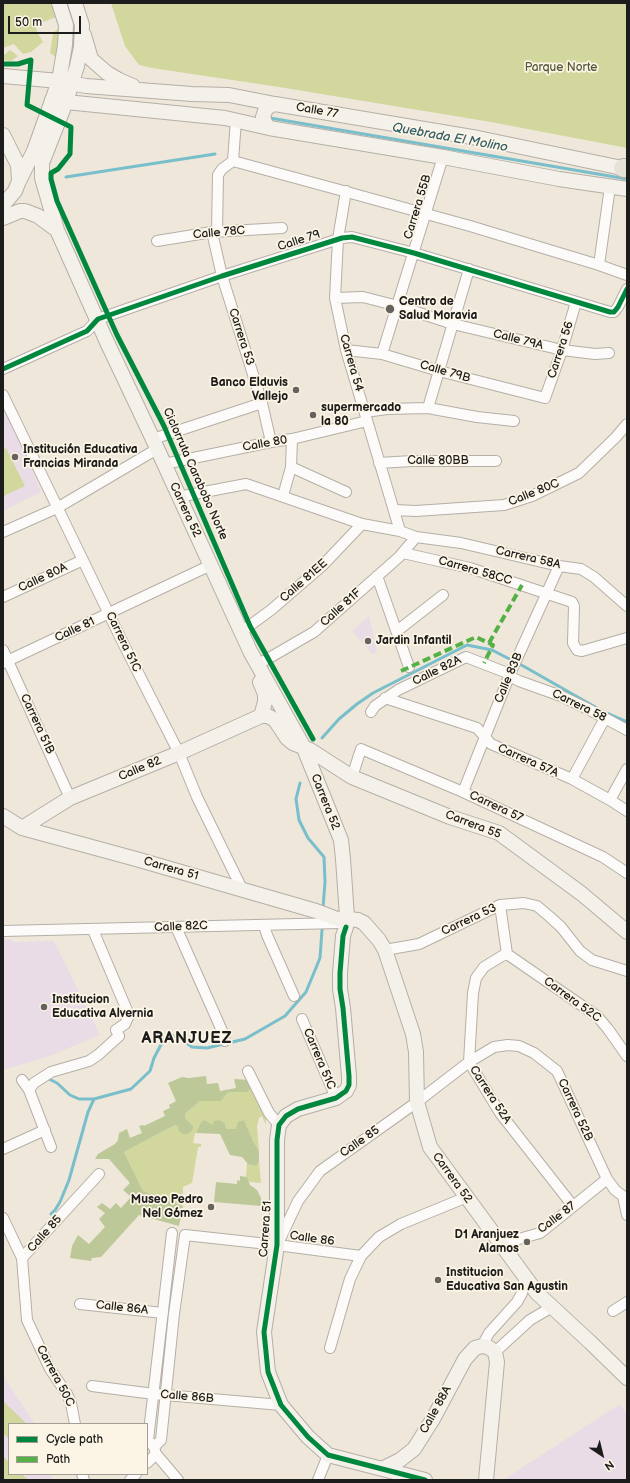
<!DOCTYPE html>
<html>
<head>
<meta charset="utf-8">
<style>
  body { margin:0 }
  #map { position:relative; width:630px; height:1483px; overflow:hidden; background:#efe7da; font-family:"Balsamiq Sans",sans-serif }
  canvas { display:block }
  .frame { position:absolute; inset:0; border:4px solid #1c1c1c; pointer-events:none }
  .legend { position:absolute; left:8px; top:1423px; width:140px; height:52px; box-sizing:border-box; background:#fcf5e5; border:1px solid #a29e95; margin:0; padding:5px 7px; list-style:none; font-size:12px; color:#1c1c1c }
  .legend li { display:flex; align-items:center; gap:8px; height:20px }
  .legend b { width:20px; border:1px solid #a29e95 }
  .north { position:absolute; left:582px; top:1435px; width:40px; height:40px; -webkit-text-stroke:3px #fcf5e5; paint-order:stroke; rotate:145deg; font-size:11px; font-weight:700; line-height:16px; text-align:center; color:#1c1c1c }
  .north::after { content:''; display:block; margin:auto; width:14px; height:18px; background:#1c1c1c; clip-path:polygon(50% 0,100% 100%,50% 72%,0 100%) }
  .scale { position:absolute; left:8px; top:16px; width:73px; height:18px; box-sizing:border-box; border:2px solid #1c1c1c; border-top:0; padding-left:5px; font-size:12px; line-height:14px; white-space:nowrap; color:#1c1c1c; -webkit-text-stroke:3px #fcf5e5; paint-order:stroke }
</style>
</head>
<body>
<div id="map">
<canvas width="630" height="1483"></canvas>
<div class="frame"></div>
<ul class="legend">
<li><b style="height:5px;background:#00873e"></b>Cycle path</li>
<li><b style="height:5px;background:#55b145"></b>Path</li>
</ul>
<div class="north">N</div>
<div class="scale">50 m</div>
</div>
<script>
const ctx = document.querySelector('canvas').getContext('2d');
ctx.lineJoin = 'round';
function paint(path, color) { ctx.fillStyle = color; ctx.fill(path, 'evenodd'); }
const poly = rows => new Path2D(rows.map(r => 'M' + r).join(''));
function stroke(path, color, width, dash) { ctx.strokeStyle = color; ctx.lineWidth = width; ctx.lineCap = dash ? 'butt' : 'round'; ctx.setLineDash(dash || []); ctx.stroke(path); }
function label(font, color, halo, rows, align = 'center') {
  ctx.font = font + ' "Balsamiq Sans",sans-serif'; ctx.lineWidth = 3.5; ctx.setLineDash([]); ctx.textBaseline = 'middle'; ctx.strokeStyle = halo; ctx.fillStyle = color; for (const [text, x, y, turn = 0] of rows) {
    ctx.save(); ctx.translate(x, y); ctx.rotate((+turn || 0) * Math.PI / 180); ctx.textAlign = isNaN(turn) ? turn : align; if (halo) ctx.strokeText(text, 0, 0); ctx.fillText(text, 0, 0); ctx.restore();
  }
}
paint(poly([
  [3,406,31,467,41,492,3,511],
  [369,616,377,652,373,655,352,631],
  [10,939,15,942,54,941,100,1035,47,1057,3,1070,3,940],
  [3,1376,35,1424,9,1424,9,1474,51,1474,52,1480,3,1480],
  [620,1404,627,1414,627,1480,503,1480]
]), '#eadce6');
paint(poly([
  [3,3,51,3,56,17,43,22,36,27,37,32,43,42,31,52,23,54,14,44,3,48],
  [111,3,627,3,627,148,491,122,279,87,152,68,139,65,125,46],
  [59,28,61,35,56,57,50,53,53,33],
  [10,50,18,56,11,61,4,60,3,56],
  [6,448,25,486,4,496,3,493,3,450],
  [252,1087,266,1118,266,1125,262,1116,259,1118,257,1126,259,1151,253,1141,244,1120,236,1129,226,1129,225,1123,213,1126,204,1120,201,1122,196,1133,195,1133,193,1143,201,1144,201,1147,198,1147,192,1183,183,1187,183,1206,143,1191,124,1152,175,1125,193,1126,185,1118,186,1113,200,1101,221,1101,227,1092,248,1092],
  [259,1161,261,1183,249,1182,246,1176,247,1163,256,1166],
  [3,1401,27,1424,9,1424,9,1439,3,1433],
  [3,1456,9,1462,9,1474,22,1474,28,1480,3,1480]
]), '#d2d79e');
paint(poly([
  [206,1076,207,1084,218,1083,220,1091,236,1088,234,1079,249,1080,252,1087,248,1092,228,1092,221,1101,200,1101,186,1113,185,1118,193,1126,192,1131,187,1134,183,1134,179,1131,178,1126,175,1125,124,1152,143,1191,183,1206,179,1226,139,1215,101,1257,92,1258,91,1261,70,1258,72,1246,78,1235,89,1244,105,1227,99,1219,105,1213,97,1207,102,1203,110,1209,116,1203,121,1208,131,1197,123,1190,130,1183,109,1159,95,1159,98,1154,115,1144,118,1140,119,1133,127,1129,130,1138,142,1133,139,1126,143,1125,144,1126,165,1116,163,1111,170,1108,169,1105,176,1101,168,1083,182,1077,189,1078],
  [204,1120,213,1125,214,1121,219,1120,225,1123,226,1129,236,1129,238,1122,244,1120,253,1141,259,1151,259,1161,256,1166,248,1164,242,1157,230,1155,220,1134,196,1133,201,1122],
  [240,1176,247,1177,250,1185,257,1190,261,1198,261,1206,214,1202,216,1182,237,1184,237,1180,240,1181]
]), '#bcc897');
stroke(poly([
  [270,118,627,179],
  [66,177,215,154],
  [322,738,339,719,357,704,373,693,467,645,492,650,525,667,604,712,627,722],
  [300,783,296,799,299,820,308,838,324,857,325,882,323,908],
  [49,1079,57,1083,70,1095,79,1099,94,1099],
  [51,1214,55,1210,60,1202,69,1180,88,1112,94,1099,131,1089,150,1071,154,1058,164,1039,171,1035,181,1039,192,1047,207,1048,245,1039,285,1016,306,992,320,958,322,930]
]), '#78becb', 3);
const street = poly([
  [233,161,336,189,470,226,599,265,627,275],
  [233,161,236,120],
  [346,191,338,239,335,298,346,350,400,531],
  [212,232,222,276,262,403,271,442],
  [217,232,218,175,222,169,233,161],
  [157,241,212,232,282,228],
  [599,265,610,187],
  [335,298,363,297,398,306,453,324,562,350,595,354,609,353],
  [346,350,382,354,439,371,545,398,562,350,576,302],
  [382,354,443,157],
  [3,369,87,331,98,319,222,276,342,238,352,237,414,253,610,312,614,312,618,307,627,289],
  [3,395,122,641,179,753,197,797,242,889],
  [428,408,469,269],
  [365,412,387,409,428,408,477,417,514,421],
  [153,439,262,403],
  [379,463,412,461,496,461],
  [164,464,271,442,292,439,367,421],
  [291,467,346,492],
  [283,496,291,467,292,439],
  [178,497,246,484,249,485,362,524,400,531,416,537,461,543,559,566,581,569,594,577,627,606],
  [394,510,416,511,504,505,532,496,579,473,616,437,627,424],
  [3,532,57,508,157,449],
  [403,553,470,568,572,602,574,606,573,643,577,650,582,651,627,638],
  [377,576,409,667],
  [3,597,83,560],
  [397,631,443,595],
  [241,632,271,610,322,566,362,524],
  [3,650,70,798],
  [3,663,211,565],
  [257,665,314,632,399,557,416,537],
  [385,698,477,728,491,744,572,779,610,800,627,811],
  [371,712,375,706,398,690,466,657,510,674,513,678,519,681,561,696,586,708,627,730],
  [352,777,361,749,463,792,603,857,627,873],
  [572,779,605,718],
  [463,792,510,674,559,566],
  [610,800,627,769],
  [500,905,507,954],
  [264,925,267,935,294,996],
  [176,927,223,1033,225,1041],
  [3,931,340,923],
  [385,950,419,944,500,905,524,903,537,906,550,917,561,927,580,951,592,960,627,971],
  [507,954,502,956,484,967,476,978,473,993,469,1062,500,1113,573,1206],
  [507,954,597,1016,608,1029,627,1056],
  [302,1019,336,1098],
  [248,1071,269,1113,279,1125],
  [22,1080,29,1090,51,1147],
  [29,1090,34,1083,51,1072,89,1061,98,1055,119,1036,116,1030,125,1024,129,1015,93,930],
  [3,1149,45,1130],
  [3,1218,22,1258,27,1320,50,1369,67,1394,71,1403,75,1424],
  [172,1233,148,1440,154,1447,156,1454,178,1480],
  [280,1239,298,1201,320,1171,417,1102,469,1062,494,1047,508,1045,519,1046,534,1053,557,1071,607,1179,615,1190,623,1196,627,1215],
  [501,1244,540,1233,607,1179],
  [22,1258,99,1174],
  [80,1304,163,1313],
  [613,1311,627,1302],
  [482,1346,489,1333,517,1302,522,1293,525,1277],
  [330,1348,350,1279,361,1256,379,1237,401,1224,467,1197],
  [495,1352,530,1320,552,1307],
  [92,1386,154,1394,281,1405],
  [154,1447,161,1440,174,1314,185,1235,277,1245,361,1256],
  [147,1463,156,1454],
  [82,1474,84,1480],
  [130,1480,136,1474],
  [318,1480,328,1455]
]);
const secondary = poly([
  [75,3,82,25,81,47,77,66,66,102,42,163,42,178,57,230,106,340,150,433,250,651,303,746,341,840,343,859,347,917],
  [84,35,91,59,107,73,119,80,133,86],
  [3,76,59,81,86,86,192,94,229,95,275,104,478,138,627,169],
  [52,100,66,102,225,118,269,128,443,157,559,179,627,189],
  [269,128,265,123,263,117,265,111,269,106,275,104],
  [3,135,18,165,19,181,15,191,3,205],
  [19,181,34,151,59,81,65,45,66,25,59,3],
  [3,218,20,211,25,211,38,216,57,230],
  [260,682,265,694,265,702,261,716],
  [3,816,22,828,136,859,316,911,340,920],
  [22,828,70,798,179,753,261,716,268,716,275,720,287,738,293,743,310,750,352,777,450,817,499,833,582,894,627,932],
  [349,919,358,920,364,923,379,940,385,950,413,1034,416,1052,417,1102,430,1147,537,1293,590,1342,627,1378],
  [346,927,343,936,340,973,340,989,343,1008,349,1076,349,1085,346,1091,336,1098,298,1109,286,1116,279,1125,277,1140,277,1245,264,1332,268,1372,281,1405,308,1437,328,1455,425,1480],
  [384,1468,400,1460,414,1449,433,1419,465,1359,475,1348,482,1346,488,1347,495,1352,497,1362,486,1480]
]);
const highway = poly([
  [623,168,627,168]
]);
stroke(street, '#b4afa7', 12);
stroke(secondary, '#b4afa7', 16);
stroke(highway, '#b4afa7', 20);
stroke(street, '#fdfbf9', 10);
stroke(secondary, '#f3f1ea', 14);
stroke(highway, '#e6e2d5', 18);
stroke(poly([
  [489,643,522,585],
  [401,671,476,637,493,645,484,663]
]), '#55b145', 4, [8, 4]);
stroke(poly([
  [3,64,18,64,31,60,27,105,71,127,70,154,58,169,51,173,51,179,57,201,117,335,164,426,250,626,313,739],
  [3,369,87,331,98,319,222,276,342,238,352,237,414,253,610,312,614,312,618,307,627,289],
  [346,927,343,936,340,973,340,989,343,1008,349,1076,349,1085,346,1091,336,1098,298,1109,286,1116,279,1125,277,1140,277,1245,264,1332,268,1372,281,1405,308,1437,328,1455,425,1480]
]), '#00873e', 5);
for (const [x, y, r, color] of [
  [390,309,5,"#66635e"],
  [296,390,4,"#66635e"],
  [313,415,4,"#66635e"],
  [15,457,4,"#66635e"],
  [368,641,4,"#66635e"],
  [44,1007,4,"#66635e"],
  [211,1207,4,"#66635e"],
  [527,1242,4,"#66635e"],
  [438,1280,4,"#66635e"]
]) { const dot = new Path2D(); dot.arc(x, y, r, 0, 2 * Math.PI); ctx.fillStyle = color; ctx.fill(dot); stroke(dot, '#fcf5e5', 1.5); }
label('12px', '#535938', '#fcf5e5', [
  ["Parque Norte",561,68]
]);
label('12px', '#1c1c1c', '#fcf5e5', [
  ["Calle 77",317,111,10],
  ["Carrera 55B",418,207,-73],
  ["Calle 78C",219,233,-5],
  ["Calle 79",299,241,-18],
  ["Carrera 53",241,337,72],
  ["Calle 79A",518,340,14],
  ["Carrera 56",561,350,-72],
  ["Carrera 54",351,363,74],
  ["Calle 79B",445,372,16],
  ["Calle 80",265,444,-10],
  ["Calle 80BB",438,461],
  ["Ciclorruta Carabobo Norte",195,474,66],
  ["Calle 80C",534,493,-22],
  ["Carrera 52",185,510,65],
  ["Carrera 58A",528,558,13],
  ["Carrera 58CC",475,571,16],
  ["Calle 80A",43,578,-25],
  ["Calle 81EE",304,581,-41],
  ["Calle 81F",341,608,-42],
  ["Calle 81",75,630,-25],
  ["Carrera 51C",123,642,64],
  ["Calle 82A",437,671,-26],
  ["Calle 83B",509,678,-67],
  ["Carrera 58",579,706,26],
  ["Carrera 51B",37,724,65],
  ["Carrera 57A",528,761,24],
  ["Calle 82",140,769,-23],
  ["Carrera 52",325,802,68],
  ["Carrera 57",496,807,25],
  ["Carrera 55",473,825,21],
  ["Carrera 51",171,869,16],
  ["Carrera 53",469,920,-25],
  ["Calle 82C",181,927,-2],
  ["Carrera 52C",572,1000,36],
  ["Carrera 51C",319,1059,67],
  ["Carrera 52A",490,1095,57],
  ["Carrera 52B",575,1110,65],
  ["Calle 85",360,1142,-35],
  ["Carrera 52",452,1178,54],
  ["Calle 87",557,1218,-37],
  ["Carrera 51",266,1229,-86],
  ["Calle 85",45,1234,-48],
  ["Calle 86",312,1239,8],
  ["Calle 86A",122,1308,6],
  ["Carrera 50C",55,1376,62],
  ["Calle 86B",187,1397,5],
  ["Calle 88A",436,1410,-61]
]);
label('bold 12px', '#1c1c1c', '#fcf5e5', [
  ["Centro de",399,302],
  ["Salud Moravia",399,316],
  ["Banco Elduvis",288,383,"right"],
  ["Vallejo",288,397,"right"],
  ["supermercado",321,408],
  ["la 80",321,422],
  ["Institución Educativa",23,450],
  ["Francias Miranda",23,464],
  ["Jardin Infantil",376,641],
  ["Institucion",52,1000],
  ["Educativa Alvernia",52,1014],
  ["Museo Pedro",203,1200,"right"],
  ["Nel Gómez",203,1214,"right"],
  ["D1 Aranjuez",519,1235,"right"],
  ["Alamos",519,1249,"right"],
  ["Institucion",446,1273],
  ["Educativa San Agustin",446,1287]
], 'left');
label('italic 13px', '#2e5d68', '#fcf5e5', [
  ["Quebrada El Molino",450,138,10]
]);
ctx.letterSpacing = '1px';
label('bold 16px', '#1c1c1c', '#fcf5e5', [
  ["ARANJUEZ",187,1039]
]);
ctx.letterSpacing = '0px';
</script>
</body>
</html>
